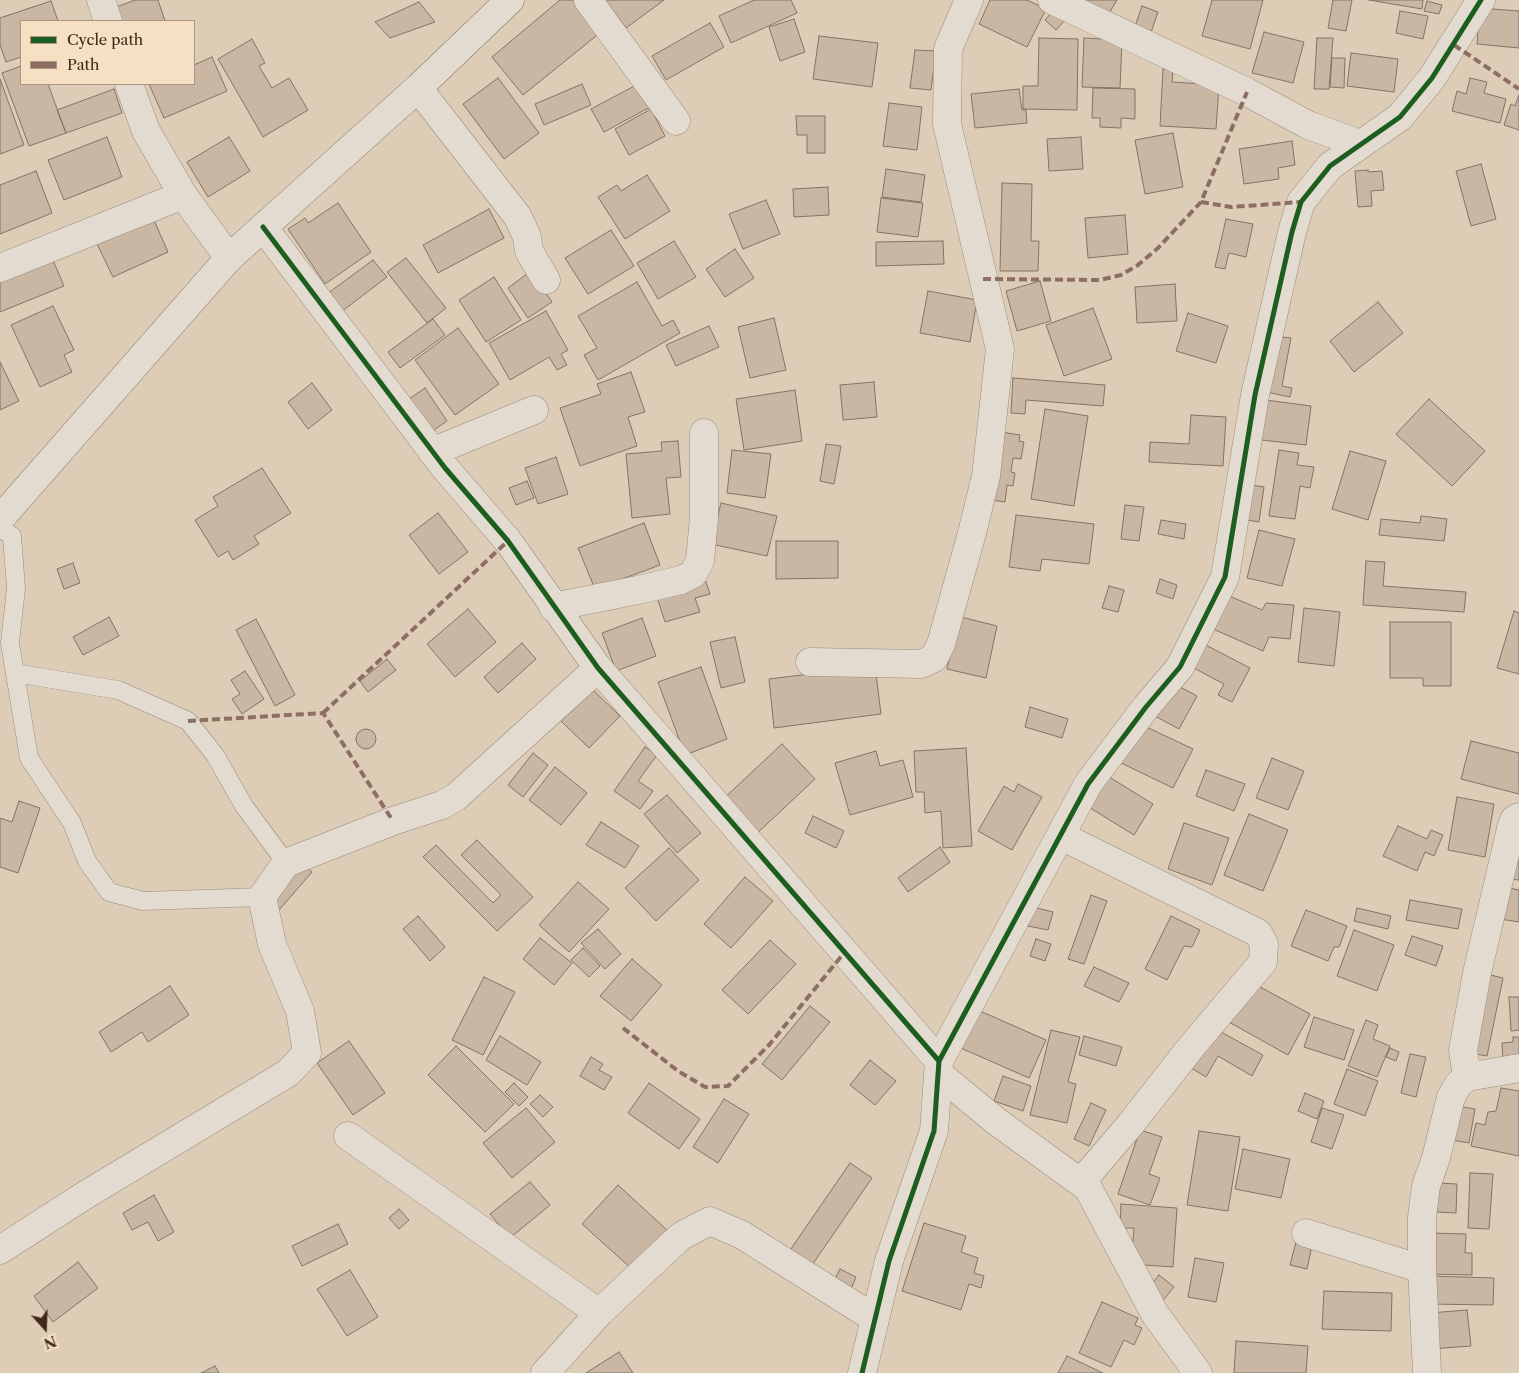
<!DOCTYPE html>
<html>
<head>
<meta charset="utf-8">
<style>
  body { margin:0 }
  #map { position:relative; width:1519px; height:1373px; overflow:hidden; background:#decdb6; font-family:"Libre Caslon Text",serif }
  canvas { display:block }
  .legend { position:absolute; left:20px; top:20px; width:175px; height:65px; box-sizing:border-box; background:#f5e0c4; border:1px solid #ad9680; margin:0; padding:6px 9px; list-style:none; font-size:15px; color:#41281a }
  .legend li { display:flex; align-items:center; gap:10px; height:25px }
  .legend b { width:25px; border:1px solid #ad9680 }
  .north { position:absolute; left:20px; top:1303px; width:50px; height:50px; -webkit-text-stroke:4px #f5e0c4; paint-order:stroke; rotate:160deg; font-size:14px; font-weight:700; line-height:20px; text-align:center; color:#41281a }
  .north::after { content:''; display:block; margin:auto; width:18px; height:22px; background:#41281a; clip-path:polygon(50% 0,100% 100%,50% 72%,0 100%) }
</style>
</head>
<body>
<div id="map">
<canvas width="1519" height="1373"></canvas>
<ul class="legend">
<li><b style="height:6px;background:#1b5e20"></b>Cycle path</li>
<li><b style="height:6px;background:#8d6e63"></b>Path</li>
</ul>
<div class="north">N</div>
</div>
<script>
const ctx = document.querySelector('canvas').getContext('2d');
ctx.lineJoin = 'round';
function paint(path, color) { ctx.fillStyle = color; ctx.fill(path, 'evenodd'); }
const poly = rows => new Path2D(rows.map(r => 'M' + r).join(''));
function stroke(path, color, width, dash) { ctx.strokeStyle = color; ctx.lineWidth = width; ctx.lineCap = dash ? 'butt' : 'round'; ctx.setLineDash(dash || []); ctx.stroke(path); }
const building = poly([
  [135,0,158,0,165,21,119,21,114,8,135,0],
  [560,0,575,0,601,32,523,95,492,57,560,0],
  [605,0,664,0,626,28,605,0],
  [754,0,791,0,797,13,731,43,719,16,754,0],
  [990,0,1027,0,1046,9,1027,47,979,24,990,0],
  [1069,0,1117,0,1105,20,1069,0],
  [1212,0,1263,0,1250,49,1202,36,1212,0],
  [1333,0,1352,0,1346,31,1328,28,1333,0],
  [1369,0,1423,0,1422,9,1369,0],
  [51,1,58,21,21,21,21,57,6,62,0,45,0,18,51,1],
  [1427,1,1442,5,1439,14,1424,11,1427,1],
  [419,2,435,22,390,38,375,22,419,2],
  [1142,6,1158,12,1148,41,1132,35,1142,6],
  [1480,8,1519,11,1519,48,1477,44,1480,8],
  [1054,10,1065,20,1056,30,1045,20,1054,10],
  [1400,11,1428,16,1423,39,1396,33,1400,11],
  [794,19,805,52,780,61,769,27,794,19],
  [710,23,724,47,666,80,652,56,710,23],
  [1264,32,1304,42,1293,83,1252,73,1264,32],
  [819,36,878,43,872,87,813,79,819,36],
  [1039,38,1078,39,1077,110,1023,109,1023,86,1038,86,1039,38],
  [1084,38,1122,40,1120,88,1082,87,1084,38],
  [1317,38,1333,38,1329,89,1314,89,1317,38],
  [252,39,265,63,259,66,272,88,289,78,308,110,263,137,218,59,252,39],
  [915,50,936,51,931,90,910,88,915,50],
  [1351,53,1398,59,1394,92,1347,86,1351,53],
  [212,57,227,91,164,118,149,84,194,84,194,65,212,57],
  [1332,58,1345,58,1344,88,1330,87,1332,58],
  [21,66,21,84,48,84,66,133,29,146,2,73,21,66],
  [1163,69,1173,69,1172,82,1219,85,1216,129,1160,126,1163,69],
  [498,78,539,133,504,159,463,104,498,78],
  [1470,78,1487,82,1484,93,1506,99,1500,123,1452,111,1457,91,1466,94,1470,78],
  [0,79,24,145,0,154,0,79],
  [640,83,652,106,604,132,591,109,640,83],
  [582,84,591,105,544,125,535,104,582,84],
  [1093,88,1135,89,1135,119,1121,118,1121,128,1100,127,1100,118,1092,118,1093,88],
  [114,89,122,113,66,133,57,110,114,89],
  [1019,89,1022,110,1026,110,1027,123,975,128,971,94,1019,89],
  [1519,95,1519,130,1504,125,1511,104,1515,106,1519,95],
  [889,103,922,107,917,150,883,146,889,103],
  [651,109,665,136,629,155,615,129,651,109],
  [796,116,825,116,825,153,807,153,807,135,797,135,796,116],
  [1173,133,1183,187,1145,194,1135,140,1173,133],
  [107,137,122,177,64,200,48,160,107,137],
  [229,137,250,171,208,197,187,162,229,137],
  [1081,137,1083,169,1049,171,1047,139,1081,137],
  [1292,141,1295,165,1278,168,1279,179,1244,184,1239,149,1292,141],
  [1481,164,1496,219,1471,226,1456,171,1481,164],
  [886,169,925,175,921,202,882,197,886,169],
  [1368,170,1368,172,1382,171,1384,190,1371,191,1372,206,1358,207,1355,171,1368,170],
  [36,171,52,213,0,234,0,185,36,171],
  [647,175,670,211,625,239,598,197,617,185,621,191,647,175],
  [1002,183,1032,184,1031,241,1039,241,1038,271,1000,271,1002,183],
  [828,187,829,215,794,217,793,189,828,187],
  [881,198,923,203,918,237,877,232,881,198],
  [766,200,780,234,743,249,729,214,766,200],
  [338,203,371,252,325,284,288,229,305,218,308,223,338,203],
  [489,209,504,238,438,273,423,245,489,209],
  [1125,215,1128,254,1088,258,1085,218,1125,215],
  [153,218,168,252,113,277,97,244,153,218],
  [1226,219,1253,224,1246,257,1229,253,1225,269,1215,267,1226,219],
  [611,230,634,266,588,294,565,258,611,230],
  [674,241,696,277,658,299,637,263,674,241],
  [943,241,944,264,876,266,876,242,943,241],
  [735,249,754,278,725,297,706,269,735,249],
  [49,251,64,286,0,312,0,272,49,251],
  [406,258,446,308,427,323,387,272,406,258],
  [373,260,387,277,341,312,327,294,373,260],
  [531,271,552,302,528,318,508,288,531,271],
  [494,277,521,320,486,342,459,300,494,277],
  [1040,281,1051,321,1017,331,1006,291,1040,281],
  [637,282,662,326,673,320,680,333,598,380,584,355,597,348,578,316,637,282],
  [1175,284,1177,321,1137,323,1135,287,1175,284],
  [928,291,977,300,970,342,920,333,928,291],
  [1378,302,1403,333,1354,372,1330,341,1378,302],
  [53,306,74,350,64,355,72,372,40,387,11,325,53,306],
  [1093,308,1112,359,1064,376,1046,325,1093,308],
  [546,311,568,350,561,354,567,365,557,370,549,357,510,380,489,343,546,311],
  [1188,313,1228,326,1216,363,1176,351,1188,313],
  [774,318,786,370,750,378,738,327,774,318],
  [433,319,445,335,400,368,388,352,433,319],
  [709,326,719,347,676,366,666,345,709,326],
  [458,328,499,384,455,415,415,360,458,328],
  [1275,336,1291,338,1282,386,1292,388,1290,397,1266,392,1275,336],
  [0,362,19,401,0,410,0,362],
  [631,372,645,412,628,417,637,446,580,466,560,408,601,394,597,384,631,372],
  [1013,378,1105,385,1103,406,1026,400,1025,414,1011,413,1013,378],
  [874,382,877,417,843,420,840,385,874,382],
  [312,383,332,410,308,429,288,402,312,383],
  [425,388,447,421,431,432,409,399,425,388],
  [795,390,802,441,744,450,736,399,795,390],
  [1258,399,1311,406,1306,445,1253,439,1258,399],
  [1429,399,1485,451,1452,486,1396,434,1429,399],
  [1045,409,1088,416,1074,506,1031,499,1045,409],
  [1191,415,1226,417,1223,466,1149,462,1150,442,1189,444,1191,415],
  [995,431,1020,435,1019,441,1024,442,1021,459,1013,458,1011,472,1015,473,1013,486,1007,485,1005,502,985,499,995,431],
  [678,441,681,477,666,478,670,514,632,518,626,454,662,451,661,442,678,441],
  [826,444,841,446,834,484,820,481,826,444],
  [732,450,771,454,765,498,727,493,732,450],
  [1279,450,1299,453,1297,465,1314,467,1310,488,1300,486,1295,519,1269,516,1279,450],
  [1350,451,1386,461,1368,520,1332,509,1350,451],
  [556,457,568,494,538,504,525,468,556,457],
  [262,468,291,513,254,536,259,544,233,560,228,551,218,557,195,520,218,506,213,497,262,468],
  [527,481,534,498,516,505,509,488,527,481],
  [1245,484,1264,487,1259,522,1240,519,1245,484],
  [721,503,777,516,767,556,711,544,721,503],
  [1125,505,1144,507,1139,541,1121,539,1125,505],
  [438,513,468,552,439,574,409,535,438,513],
  [1016,515,1094,524,1089,564,1042,559,1040,571,1009,567,1016,515],
  [1421,516,1447,519,1444,541,1379,535,1381,519,1420,523,1421,516],
  [1161,520,1186,524,1184,539,1158,534,1161,520],
  [644,523,660,565,595,589,578,548,644,523],
  [1259,530,1295,539,1282,586,1247,578,1259,530],
  [776,541,838,541,838,578,776,579,776,541],
  [1366,561,1385,562,1383,586,1466,592,1464,612,1363,605,1366,561],
  [73,563,80,583,64,589,57,569,73,563],
  [704,576,710,594,695,598,700,612,665,622,655,591,704,576],
  [1160,579,1177,585,1173,599,1156,593,1160,579],
  [1109,586,1124,590,1118,612,1102,608,1109,586],
  [1227,595,1262,610,1266,603,1294,605,1290,639,1269,637,1263,651,1213,629,1227,595],
  [1304,608,1340,612,1334,666,1298,662,1304,608],
  [468,609,496,642,455,677,427,644,468,609],
  [1514,611,1519,613,1519,674,1497,668,1514,611],
  [957,616,997,626,986,678,947,669,957,616],
  [109,617,119,636,83,655,73,637,109,617],
  [642,618,656,656,616,671,602,633,642,618],
  [256,619,295,695,275,706,236,630,256,619],
  [1390,622,1451,622,1451,686,1423,686,1423,678,1390,678,1390,622],
  [735,637,745,682,721,688,710,642,735,637],
  [1200,642,1250,668,1232,702,1218,695,1224,684,1188,665,1200,642],
  [522,643,536,659,498,693,484,677,522,643],
  [387,659,396,670,368,692,360,681,387,659],
  [875,666,881,714,774,728,769,679,875,666],
  [701,667,727,739,685,755,658,682,701,667],
  [245,671,264,699,242,714,232,699,240,694,231,680,245,671],
  [1169,681,1197,696,1179,729,1151,714,1169,681],
  [593,690,620,716,589,748,561,721,593,690],
  [1030,707,1068,719,1062,738,1025,727,1030,707],
  [1138,723,1193,749,1173,788,1119,762,1138,723],
  '356 739a10 10 0 1 1 20 0a10 10 0 1 1-20 0Z',
  [1471,741,1519,753,1519,794,1461,779,1471,741],
  [782,744,815,779,752,838,719,803,782,744],
  [645,747,657,755,638,781,653,791,640,809,614,791,645,747],
  [966,748,972,846,943,848,941,811,925,813,924,792,916,792,914,751,966,748],
  [876,751,880,766,903,760,913,797,850,815,835,763,876,751],
  [533,753,548,765,523,797,508,785,533,753],
  [1272,758,1304,771,1288,810,1256,798,1272,758],
  [555,767,587,793,561,825,529,800,555,767],
  [1206,770,1245,784,1234,811,1196,796,1206,770],
  [1106,775,1153,804,1134,835,1087,806,1106,775],
  [1018,784,1042,797,1012,850,978,831,1004,786,1014,792,1018,784],
  [667,795,701,833,677,853,644,814,667,795],
  [1457,797,1494,804,1485,857,1448,850,1457,797],
  [19,801,40,808,18,873,0,867,0,818,12,822,19,801],
  [1249,814,1288,830,1263,891,1224,875,1249,814],
  [813,816,844,831,836,848,805,833,813,816],
  [601,822,639,846,625,868,586,845,601,822],
  [1184,823,1229,838,1212,885,1168,869,1184,823],
  [1398,826,1427,839,1431,830,1443,835,1434,856,1425,852,1417,871,1383,856,1398,826],
  [1519,829,1519,880,1510,879,1519,829],
  [477,840,533,897,497,931,423,857,436,845,493,903,501,895,461,855,477,840],
  [940,847,950,862,908,892,898,878,940,847],
  [669,848,699,880,656,921,625,888,669,848],
  [297,859,312,872,280,909,266,897,297,859],
  [745,877,773,901,731,948,704,924,745,877],
  [578,882,609,909,569,952,539,925,578,882],
  [1499,886,1519,890,1519,922,1494,918,1499,886],
  [1091,895,1107,901,1084,964,1068,959,1091,895],
  [1410,900,1462,909,1458,929,1406,920,1410,900],
  [1033,907,1053,912,1048,930,1028,926,1033,907],
  [1357,908,1391,916,1388,929,1354,921,1357,908],
  [1306,910,1347,926,1339,947,1334,947,1328,961,1291,946,1306,910],
  [418,916,445,947,430,961,403,929,418,916],
  [1171,916,1200,930,1192,947,1184,946,1167,980,1145,969,1171,916],
  [598,929,621,954,605,969,581,943,598,929],
  [1354,930,1394,945,1377,991,1337,976,1354,930],
  [1412,936,1443,946,1436,966,1405,955,1412,936],
  [540,938,572,963,554,985,523,959,540,938],
  [1036,939,1051,944,1045,961,1030,956,1036,939],
  [770,940,796,964,748,1014,722,990,770,940],
  [583,948,600,966,589,977,571,960,583,948],
  [632,959,662,985,631,1021,600,996,632,959],
  [1094,967,1129,983,1119,1002,1084,986,1094,967],
  [1486,974,1503,978,1487,1056,1469,1053,1486,974],
  [484,977,515,992,483,1055,452,1040,484,977],
  [1249,981,1310,1014,1288,1055,1227,1021,1249,981],
  [170,986,189,1015,148,1042,142,1032,111,1052,99,1032,170,986],
  [1509,997,1519,997,1519,1030,1511,1031,1509,997],
  [810,1006,830,1022,782,1080,762,1064,810,1006],
  [971,1007,1046,1040,1029,1078,954,1045,971,1007],
  [1314,1017,1354,1030,1344,1060,1304,1047,1314,1017],
  [1366,1020,1378,1025,1373,1039,1390,1046,1377,1077,1348,1066,1366,1020],
  [1210,1026,1263,1055,1252,1076,1218,1056,1206,1077,1188,1066,1210,1026],
  [1051,1030,1080,1037,1068,1082,1076,1084,1067,1123,1030,1115,1051,1030],
  [500,1036,541,1062,527,1085,486,1060,500,1036],
  [1084,1036,1122,1047,1116,1066,1079,1055,1084,1036],
  [1513,1037,1519,1037,1519,1059,1503,1060,1502,1043,1513,1042,1513,1037],
  [349,1041,385,1093,353,1115,317,1063,349,1041],
  [456,1046,514,1104,485,1132,428,1075,456,1046],
  [1390,1048,1399,1052,1396,1061,1386,1057,1390,1048],
  [1410,1054,1426,1057,1416,1097,1401,1093,1410,1054],
  [591,1057,603,1064,599,1070,612,1077,604,1090,580,1076,591,1057],
  [870,1060,896,1081,875,1105,850,1085,870,1060],
  [1347,1069,1378,1081,1365,1116,1334,1104,1347,1069],
  [1003,1076,1031,1086,1023,1111,994,1101,1003,1076],
  [514,1083,528,1097,519,1106,505,1092,514,1083],
  [649,1083,700,1119,679,1149,628,1113,649,1083],
  [1501,1088,1519,1091,1519,1156,1471,1146,1476,1123,1485,1125,1488,1112,1496,1111,1501,1088],
  [1305,1093,1324,1101,1317,1119,1298,1111,1305,1093],
  [540,1095,553,1107,543,1117,530,1104,540,1095],
  [724,1099,749,1114,718,1163,693,1147,724,1099],
  [1091,1103,1106,1110,1089,1146,1074,1139,1091,1103],
  [1452,1105,1475,1109,1469,1143,1446,1139,1452,1105],
  [526,1108,555,1142,512,1178,483,1143,526,1108],
  [1322,1108,1344,1115,1332,1149,1311,1142,1322,1108],
  [1140,1130,1162,1137,1149,1174,1160,1178,1150,1205,1118,1194,1140,1130],
  [1199,1131,1240,1137,1228,1211,1187,1205,1199,1131],
  [1243,1149,1290,1159,1281,1198,1235,1189,1243,1149],
  [850,1163,872,1178,810,1268,788,1253,850,1163],
  [1470,1173,1493,1174,1489,1229,1468,1228,1470,1173],
  [530,1182,550,1205,510,1238,490,1214,530,1182],
  [1438,1183,1457,1184,1456,1213,1437,1212,1438,1183],
  [618,1185,668,1231,633,1270,582,1224,618,1185],
  [154,1195,174,1232,158,1241,148,1222,132,1230,123,1213,154,1195],
  [1121,1204,1177,1208,1173,1267,1131,1264,1134,1228,1120,1228,1121,1204],
  [399,1209,409,1220,399,1229,389,1218,399,1209],
  [924,1223,966,1236,961,1252,978,1258,974,1273,984,1276,981,1288,969,1284,961,1310,902,1291,924,1223],
  [338,1224,348,1244,302,1266,292,1246,338,1224],
  [1431,1233,1466,1234,1465,1253,1472,1253,1472,1275,1430,1274,1431,1233],
  [1297,1238,1313,1241,1307,1269,1290,1265,1297,1238],
  [1195,1258,1224,1263,1216,1302,1188,1297,1195,1258],
  [78,1262,98,1288,53,1322,34,1296,78,1262],
  [840,1269,856,1277,851,1289,834,1281,840,1269],
  [350,1270,378,1317,347,1336,317,1289,350,1270],
  [1159,1275,1174,1287,1161,1303,1147,1290,1159,1275],
  [1430,1276,1494,1278,1493,1305,1429,1304,1430,1276],
  [1324,1291,1392,1293,1391,1331,1322,1329,1324,1291],
  [1102,1302,1138,1318,1135,1325,1142,1328,1134,1345,1124,1340,1111,1367,1079,1353,1102,1302],
  [1467,1310,1471,1346,1431,1349,1429,1313,1467,1310],
  [1236,1341,1308,1346,1306,1373,1234,1373,1236,1341],
  [619,1352,633,1373,586,1373,619,1352],
  [1067,1356,1103,1373,1058,1373,1067,1356],
  [215,1366,219,1373,201,1373,215,1366]
]);
paint(building, '#c9b7a4');
stroke(building, '#807467', 1);
const lane = poly([
  [0,528,12,536,16,588,10,643,29,758,72,823,87,861,109,892,143,901,262,897],
  [15,673,118,690,188,721,215,755,244,806,286,863]
]);
const street = poly([
  [101,0,108,21],
  [588,0,676,121],
  [1052,0,1247,92,1308,125,1360,144],
  [129,84,146,131,183,195,229,258],
  [418,88,518,217,527,237,529,251,546,280],
  [263,227,445,468,508,541,598,668,939,1061],
  [0,268,183,195],
  [432,452,534,410],
  [553,607,638,590,681,580,693,574,700,561,704,518,704,433],
  [810,662,921,664,934,658,941,644,972,533,986,476,1000,349,947,124,948,49,969,0],
  [1061,836,1258,933,1264,944,1263,962,1192,1046,1130,1125,1082,1181],
  [939,1074,996,1121,1088,1188,1155,1314,1198,1373],
  [1467,1077,1463,1050,1477,973,1511,829,1514,820,1519,817],
  [348,1136,599,1313,681,1236,710,1221,742,1235,874,1318],
  [1306,1233,1422,1269],
  [0,1250,87,1194,288,1073,307,1053,300,1011,272,944,262,897,286,863,393,821,442,805,456,797,598,668],
  [545,1373,599,1313],
  [862,1373,889,1261,934,1131,939,1061,1088,784,1146,707,1180,667,1225,577,1255,395,1292,232,1301,202,1330,166,1400,117,1432,78,1481,0],
  [1427,1373,1422,1269,1422,1217,1426,1186,1436,1158,1451,1097,1458,1085,1467,1077,1519,1068]
]);
const secondary = poly([
  [0,519,229,258,418,88,510,0]
]);
stroke(lane, '#978a7c', 19);
stroke(street, '#978a7c', 29);
stroke(secondary, '#807467', 29);
stroke(lane, '#e4dbd0', 18);
stroke(street, '#e4dbd0', 28);
stroke(secondary, '#e4dbd0', 28);
stroke(poly([
  [1454,45,1519,89],
  [1201,202,1231,207,1301,202],
  [983,279,1100,280,1121,275,1138,265,1158,248,1201,202,1247,92],
  [323,713,508,541],
  [188,721,323,713,393,821],
  [623,1028,678,1071,705,1087,728,1086,769,1045,844,953]
]), '#8d6e63', 4, [8, 4]);
stroke(poly([
  [263,227,445,468,508,541,598,668,939,1061],
  [862,1373,889,1261,934,1131,939,1061,1088,784,1146,707,1180,667,1225,577,1255,395,1292,232,1301,202,1330,166,1400,117,1432,78,1481,0]
]), '#1b5e20', 5);
</script>
</body>
</html>
